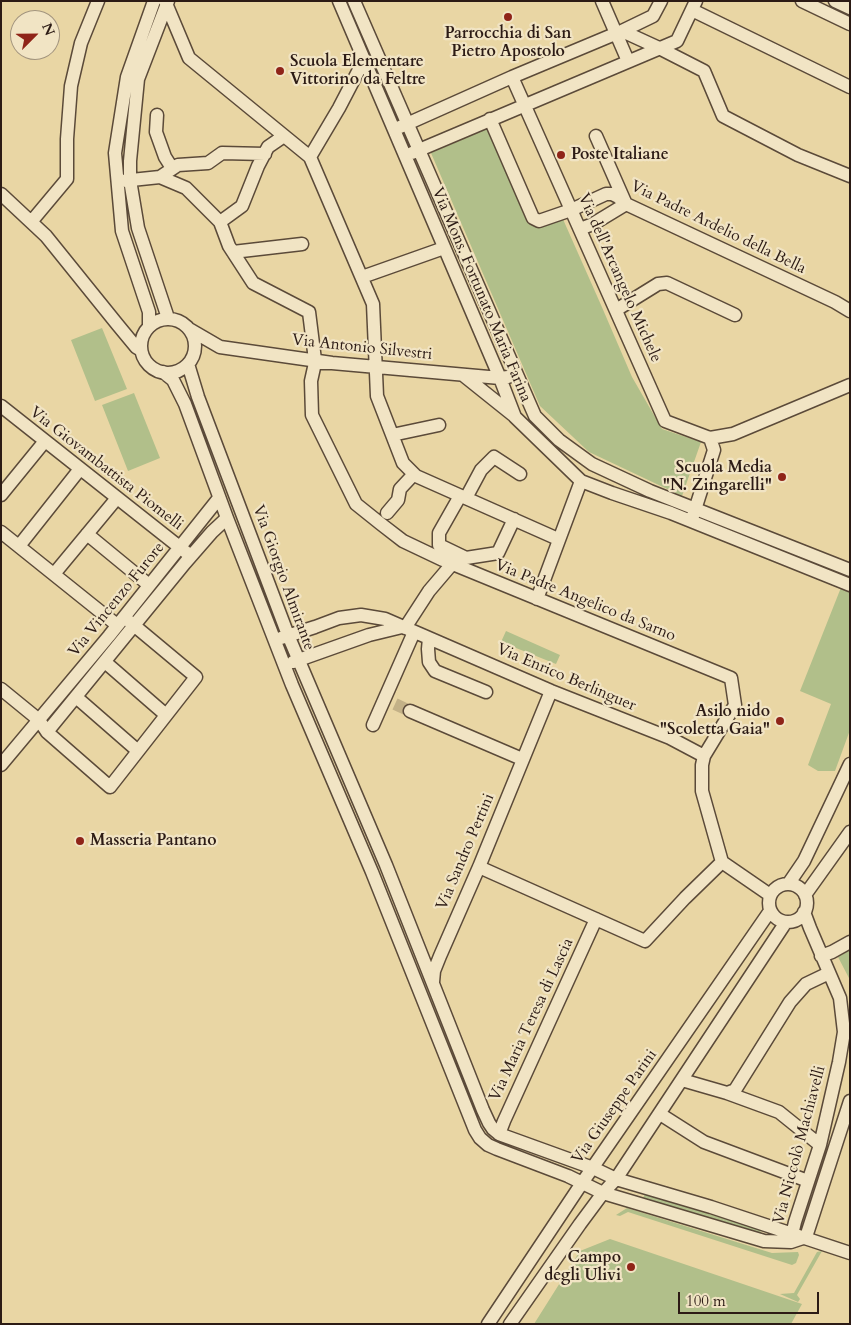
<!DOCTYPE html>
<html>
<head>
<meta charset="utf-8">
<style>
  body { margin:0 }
  #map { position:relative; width:851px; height:1325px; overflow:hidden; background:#e9d6a4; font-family:Cardo,serif }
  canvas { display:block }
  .frame { position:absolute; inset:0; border:2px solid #2c1b15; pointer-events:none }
  .north { position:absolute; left:10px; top:10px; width:50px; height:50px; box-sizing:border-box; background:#f1e4c4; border:1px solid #a2947e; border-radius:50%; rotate:67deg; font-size:14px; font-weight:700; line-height:20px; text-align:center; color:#2c1b15 }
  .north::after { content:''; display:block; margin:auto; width:18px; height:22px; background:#8f2418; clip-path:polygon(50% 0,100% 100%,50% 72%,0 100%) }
  .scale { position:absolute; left:678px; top:1292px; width:141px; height:22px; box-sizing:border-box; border:2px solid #2c1b15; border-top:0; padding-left:6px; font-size:15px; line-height:18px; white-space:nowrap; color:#2c1b15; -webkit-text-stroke:4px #f1e4c4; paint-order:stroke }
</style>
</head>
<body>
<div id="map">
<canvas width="851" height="1325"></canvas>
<div class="frame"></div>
<div class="north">N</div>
<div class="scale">100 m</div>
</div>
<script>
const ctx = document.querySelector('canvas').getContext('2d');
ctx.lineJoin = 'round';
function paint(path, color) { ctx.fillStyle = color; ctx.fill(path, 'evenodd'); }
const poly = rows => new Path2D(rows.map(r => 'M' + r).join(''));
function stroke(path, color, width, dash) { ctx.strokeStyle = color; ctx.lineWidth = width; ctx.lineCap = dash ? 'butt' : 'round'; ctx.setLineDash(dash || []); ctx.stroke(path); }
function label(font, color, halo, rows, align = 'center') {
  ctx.font = font + ' Cardo,serif'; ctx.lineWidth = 4.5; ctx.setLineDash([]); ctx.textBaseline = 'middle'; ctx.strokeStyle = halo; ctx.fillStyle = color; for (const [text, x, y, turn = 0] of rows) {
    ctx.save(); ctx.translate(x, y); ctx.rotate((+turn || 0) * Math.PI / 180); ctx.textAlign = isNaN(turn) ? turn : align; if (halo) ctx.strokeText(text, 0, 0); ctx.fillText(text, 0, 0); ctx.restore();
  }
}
paint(poly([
  [491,127,532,225,562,217,601,305,632,377,662,429,701,442,682,496,589,452,540,406,431,153],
  [102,328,127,389,95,401,71,340],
  [134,393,160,458,128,471,102,405],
  [842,585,850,588,850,730,835,771,818,771,808,765,831,704,800,691],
  [506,631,560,655,556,664,501,642],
  [850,950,850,980,838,957],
  [645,1194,761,1230,760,1234,643,1198],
  [627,1208,772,1253,798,1252,799,1255,796,1263,792,1265,628,1212,620,1216,616,1215],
  [610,1239,802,1304,791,1324,534,1324,580,1251],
  [822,1251,797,1295,800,1299,798,1302,780,1294,794,1293,817,1252]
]), '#b1bf8a');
stroke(poly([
  [395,704,410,711]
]), '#c3b187', 12, [12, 6]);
const minor = poly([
  [165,1,189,58,310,157,373,304,377,396,403,463,416,476,558,539],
  [339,1,500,378,515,417,581,481,612,493,671,513,850,585],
  [354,1,535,416,559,440,592,464,650,491,850,570],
  [602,1,628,61],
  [802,1,850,24],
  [835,1,850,8],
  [692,10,850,87],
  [622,31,659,48,704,71,723,116,798,155,850,176],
  [512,77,665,421,710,438],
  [157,115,156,132,165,157,172,168],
  [490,119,533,218,539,221,571,210,606,194,612,194,618,197,626,204,835,302,850,311],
  [400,127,512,77,622,31,653,16,661,1],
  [284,136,268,147,258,166,242,206,220,222,229,246,253,283,309,312,315,360],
  [596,136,625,202],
  [412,153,677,41,696,1],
  [310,157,339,108,364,60],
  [160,177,178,165,208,163,222,153,265,154],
  [122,181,160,177,186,188,220,222],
  [1,194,46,236,117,324,136,347,141,350],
  [31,222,67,179,67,139,71,86,81,43,98,1],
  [580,229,593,224,626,204],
  [233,252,302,244],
  [362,277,444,248],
  [616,310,658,284,667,283,735,315],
  [168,318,138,228,130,180,130,161,138,79,168,1],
  '141 346a27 27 0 1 1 54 0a27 27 0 1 1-54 0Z',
  [149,326,149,312,122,231,115,153,127,77,154,1],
  [189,329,220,347,332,363,500,378,508,377],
  [332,363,315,363,311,381,312,415,356,504,381,524,403,541,443,560,731,678,735,705,704,756,702,765,702,791,722,862,770,895],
  [188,364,198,397,288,635,386,865,483,1110,489,1123,493,1129,499,1134,593,1168,616,1179,711,1207,850,1253],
  [163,372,173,380,185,404,227,518,292,685,372,872,469,1115,475,1130,480,1138,488,1145,497,1149,568,1176,603,1193,764,1241,791,1242,806,1237],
  [463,375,513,415],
  [1,406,187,553],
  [392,435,439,425],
  [710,438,733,434,850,385],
  [1,495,45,441],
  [460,496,439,533,439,545,466,558,498,553,514,519],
  [466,498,481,470,494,457,520,474],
  [387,513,398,500,400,489,414,474],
  [693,516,714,450,710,438],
  [1,532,117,625],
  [87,534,149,585],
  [19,546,80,469],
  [54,574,117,498],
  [537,599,581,481],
  [405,628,429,591,452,564],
  [281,638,315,627,339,618,361,615,385,619,551,691,670,738,704,756],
  [429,638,428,649,429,662,435,671,486,692],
  [105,662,166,715],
  [293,662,369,635,402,627],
  [1,689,39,720,47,732,110,787,196,677,124,617],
  [76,697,138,751],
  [410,711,522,759],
  [373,725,414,632],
  [47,732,185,563,212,532,227,518],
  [1,765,109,636,219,498],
  [479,867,645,941,685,898,722,862],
  [789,883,804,861,850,764],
  '769 903a19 19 0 1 1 38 0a19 19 0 1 1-38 0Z',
  [805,895,850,832],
  [821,956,832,952,850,942],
  [433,982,434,971,440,956,479,867,551,691],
  [682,1080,727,1093,735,1090,790,1002,806,984,829,973],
  [727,1093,779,1112,820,1145],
  [660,1114,704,1142,808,1181],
  [499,1134,504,1121,596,919],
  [806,1237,850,1101],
  [791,1239,795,1222,820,1145,839,1062,844,1032,840,998,810,928,804,912],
  [488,1324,582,1183,770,911],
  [510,1324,580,1224,603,1193,616,1179,786,922]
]);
stroke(minor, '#5b4a39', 15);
stroke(minor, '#f1e4c4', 12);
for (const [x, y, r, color] of [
  [508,17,5,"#8f2418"],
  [280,71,5,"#8f2418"],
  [561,155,5,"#8f2418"],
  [782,477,5,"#8f2418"],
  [780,721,5,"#8f2418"],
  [80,841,5,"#8f2418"],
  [631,1267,5,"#8f2418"]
]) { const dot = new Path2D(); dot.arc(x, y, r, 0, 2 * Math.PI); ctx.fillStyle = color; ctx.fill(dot); stroke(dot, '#f1e4c4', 2); }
label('bold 16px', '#2c1b15', '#f1e4c4', [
  ["Parrocchia di San",508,34,"center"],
  ["Pietro Apostolo",508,52,"center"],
  ["Scuola Elementare",290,62],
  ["Vittorino da Feltre",290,80],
  ["Poste Italiane",571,155],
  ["Scuola Media",772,468,"right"],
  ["\"N. Zingarelli\"",772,486,"right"],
  ["Asilo nido",770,712,"right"],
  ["\"Scoletta Gaia\"",770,730,"right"],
  ["Masseria Pantano",90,841],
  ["Campo",621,1258,"right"],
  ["degli Ulivi",621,1276,"right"]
], 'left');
label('16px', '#2c1b15', '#f1e4c4', [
  ["Via Padre Ardelio della Bella",718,228,26],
  ["Via dell'Arcangelo Michele",619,278,66],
  ["Via Mons. Fortunato Maria Farina",481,295,67],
  ["Via Antonio Silvestri",362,348,6],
  ["Via Giovambattista Piomelli",106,469,38],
  ["Via Giorgio Almirante",283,578,70],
  ["Via Vincenzo Furore",117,600,-51],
  ["Via Padre Angelico da Sarno",585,601,22],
  ["Via Enrico Berlinguer",566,678,23],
  ["Via Sandro Pertini",466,852,-67],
  ["Via Maria Teresa di Lascia",532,1020,-65],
  ["Via Giuseppe Parini",615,1107,-55],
  ["Via Niccolò Machiavelli",800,1145,-75]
]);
</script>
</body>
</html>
